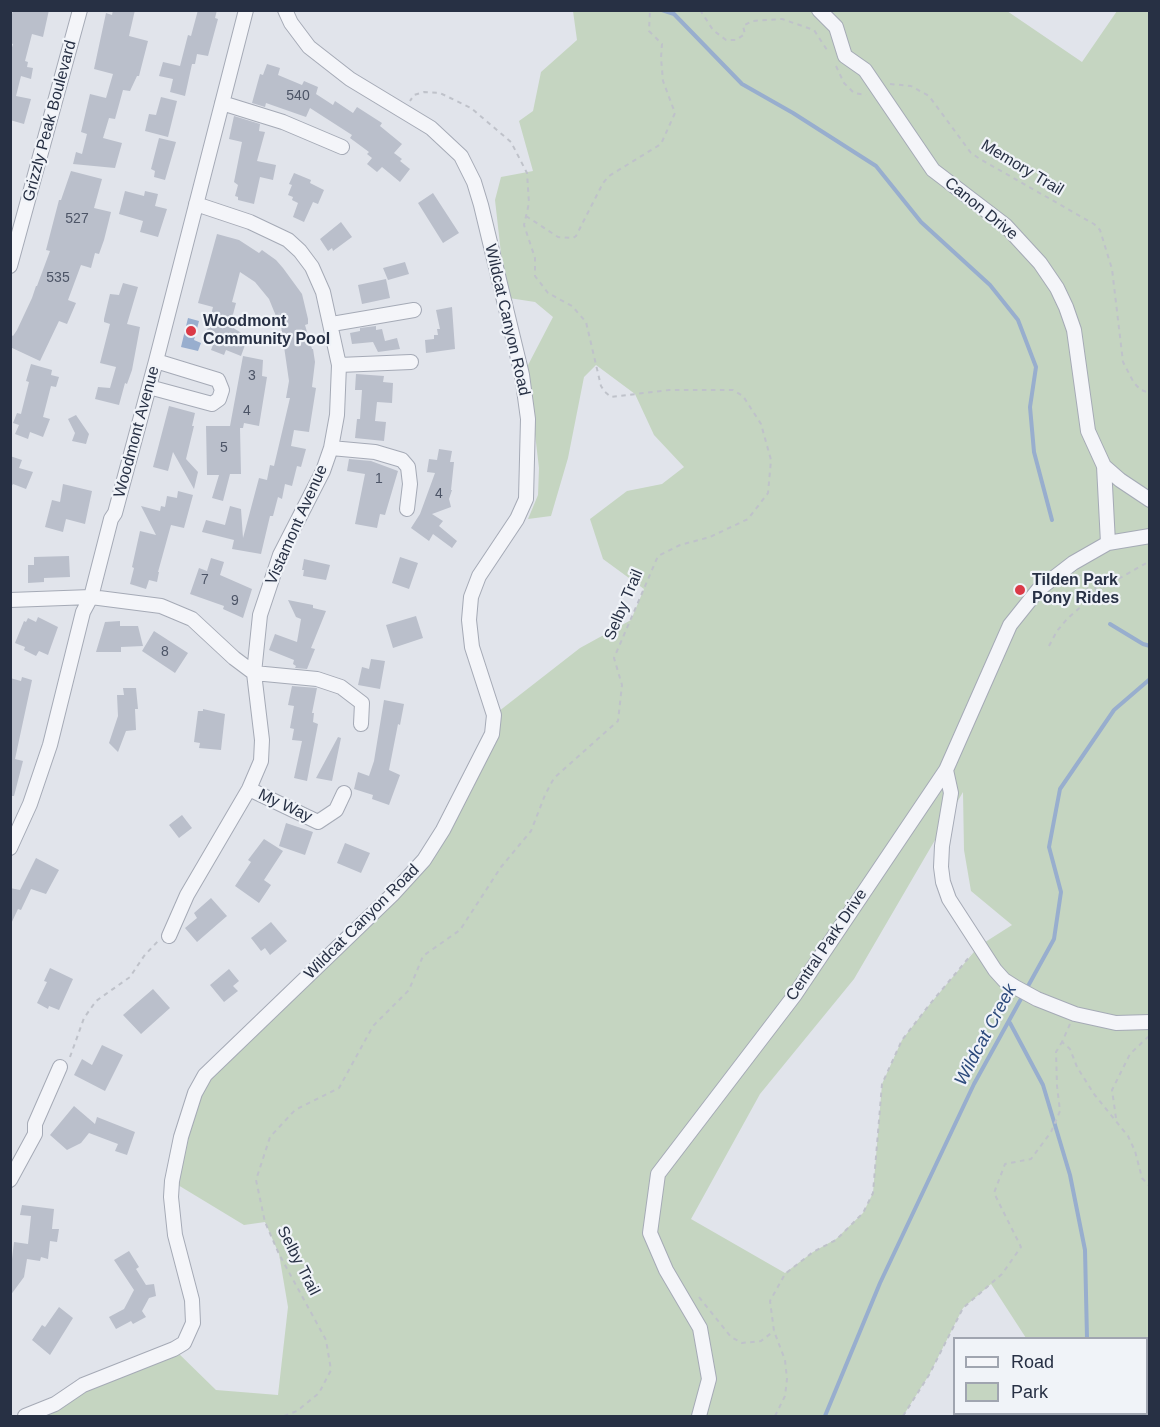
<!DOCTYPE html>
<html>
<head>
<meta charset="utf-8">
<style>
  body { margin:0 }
  #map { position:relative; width:1160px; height:1427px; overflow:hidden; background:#e1e4eb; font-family:Arial,sans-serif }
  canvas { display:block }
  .frame { position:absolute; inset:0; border:12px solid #273044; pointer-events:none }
  .legend { position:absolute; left:953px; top:1337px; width:195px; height:78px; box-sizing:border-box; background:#f0f3f8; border:2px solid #a0a5b0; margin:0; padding:8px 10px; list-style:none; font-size:18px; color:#273044 }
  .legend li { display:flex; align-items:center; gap:12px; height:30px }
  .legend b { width:30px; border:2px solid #a0a5b0 }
</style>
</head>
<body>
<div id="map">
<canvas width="1160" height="1427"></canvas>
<div class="frame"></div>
<ul class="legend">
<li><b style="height:8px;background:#f4f5f9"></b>Road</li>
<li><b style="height:16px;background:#c5d5c1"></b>Park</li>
</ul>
</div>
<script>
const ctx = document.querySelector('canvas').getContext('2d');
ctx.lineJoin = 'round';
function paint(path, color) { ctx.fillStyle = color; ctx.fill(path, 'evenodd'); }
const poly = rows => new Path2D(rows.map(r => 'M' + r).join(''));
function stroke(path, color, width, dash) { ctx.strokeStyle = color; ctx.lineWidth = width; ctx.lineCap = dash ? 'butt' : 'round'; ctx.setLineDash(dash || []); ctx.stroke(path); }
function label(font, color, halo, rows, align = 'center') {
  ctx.font = font + ' Arial,sans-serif'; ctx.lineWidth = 4.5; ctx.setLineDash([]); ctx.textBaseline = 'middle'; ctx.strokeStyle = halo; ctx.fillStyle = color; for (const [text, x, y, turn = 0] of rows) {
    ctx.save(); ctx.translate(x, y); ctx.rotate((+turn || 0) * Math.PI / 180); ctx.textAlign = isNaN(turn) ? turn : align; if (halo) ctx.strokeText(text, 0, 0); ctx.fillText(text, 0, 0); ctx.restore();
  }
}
paint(poly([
  [573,11,1007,11,1082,62,1117,11,1149,11,1149,1416,1036,1416,1035,1414,1146,1414,1146,1338,1026,1338,991,1284,963,1308,929,1375,903,1416,25,1416,174,1349,216,1390,278,1395,288,1307,279,1254,265,1222,244,1225,173,1182,195,1093,392,895,443,830,494,715,580,648,631,620,644,589,603,559,590,519,627,491,662,484,684,467,654,435,635,394,596,365,584,377,568,458,551,516,528,519,538,495,539,468,527,367,553,317,535,302,509,298,504,280,495,200,501,177,533,171,519,121,533,111,541,72,577,40],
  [963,792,964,850,971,891,1012,925,979,946,930,1004,902,1040,882,1084,873,1193,863,1213,836,1239,813,1252,785,1273,691,1219,760,1094,854,979]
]), '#c5d5c1');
paint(poly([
  [188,318,199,321,194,340,201,343,198,351,181,347]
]), '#98aece');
stroke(poly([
  [662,10,674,14,742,84,793,113,876,166,921,222,990,285,1018,320,1036,367,1030,407,1034,452,1052,520],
  [1110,624,1143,644,1150,646],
  [1010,1023,1043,1085,1070,1175,1085,1250,1087,1338],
  [1094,1414,1095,1416],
  [825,1416,880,1283,974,1084,1054,939,1061,892,1049,847,1060,789,1114,710,1150,679]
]), '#98aece', 4);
paint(poly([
  [13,10,49,10,43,37,32,34,25,61,28,62,27,67,33,68,31,79,21,76,16,96,31,99,24,124,10,120,10,54,13,44,10,43,10,22],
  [113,10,135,10,129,36,148,41,139,76,137,76,130,91,123,90,115,119,109,118,103,138,122,143,115,168,73,164,76,152,82,154,87,134,81,132,90,94,106,98,113,74,94,69,106,13,112,15],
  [198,10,217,10,215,18,218,19,208,56,197,54,195,64,192,64,185,96,170,92,173,79,159,76,163,62,180,66,188,35,191,36],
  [267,64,280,68,278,75,302,85,304,81,318,87,316,94,333,105,335,101,353,113,357,107,382,123,380,126,402,144,394,153,402,159,400,161,410,169,400,182,382,167,377,172,367,164,372,158,367,154,369,152,350,138,352,135,310,108,306,117,266,103,265,107,252,103,260,74,263,75],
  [161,97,177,101,168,137,145,131,149,114,156,115],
  [234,116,260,124,259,131,265,132,257,161,276,165,273,180,260,177,254,204,238,200,238,197,235,196,238,185,234,182,242,142,229,139],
  [159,138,176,142,165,180,154,177,155,171,151,169],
  [71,171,102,179,94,208,111,212,104,240,99,254,95,253,91,268,81,265,68,300,76,303,67,324,59,321,40,361,10,347,10,334,13,336,17,330,32,298,36,286,37,286,50,251,46,250,59,200,61,200],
  [294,173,311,180,310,183,324,190,318,204,313,202,304,222,293,217,298,203,292,200,293,197,288,195,292,185,289,184],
  [125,191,144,196,145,191,158,194,155,206,167,209,158,237,140,232,143,221,119,214],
  [433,193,459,233,443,243,418,203],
  [341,222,352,237,333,251,332,248,328,251,320,239],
  [217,234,239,240,259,253,262,250,276,260,283,268,302,294,308,319,308,324,305,325,312,349,313,349,315,362,312,387,316,388,309,432,294,430,291,446,306,449,301,467,297,466,292,486,285,484,282,499,278,497,273,516,270,516,261,554,232,549,234,540,202,532,206,520,225,525,230,506,241,509,243,538,259,478,267,480,270,465,274,466,290,398,286,398,289,381,279,312,278,321,269,299,255,282,240,272,232,302,236,303,230,326,248,337,241,356,226,350,224,355,211,350,217,334,207,331,213,307,198,303],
  [405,262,409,274,388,280,383,268],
  [386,279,390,298,362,304,358,285],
  [123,283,138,287,127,324,140,327,132,370,127,384,125,383,119,405,95,399,98,387,110,388,116,367,100,363,110,324,104,322,104,319,110,294,119,295],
  [452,307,455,349,426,353,425,340,434,339,434,335,438,335,437,329,440,329,436,310],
  [376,326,376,330,382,329,385,341,397,338,400,349,378,352,373,342,352,344,350,333,360,331,360,328],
  [243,356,263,360,262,376,267,377,259,426,244,423,243,428,240,428,241,474,230,474,223,501,212,498,219,475,207,475,206,426,230,426],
  [31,364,52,370,51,375,59,377,56,387,51,386,43,417,50,419,43,437,30,432,28,439,15,434,19,425,13,423,17,413,21,414,29,382,26,381],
  [356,374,384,376,383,382,393,383,392,403,377,402,375,421,386,422,384,441,355,438,357,419,360,419,362,390,355,390],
  [169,406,195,413,192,426,194,426,186,459,198,472,194,489,173,452,168,471,153,467],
  [76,415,89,434,86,444,72,441,75,433,68,419],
  [439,449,452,451,450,462,454,462,451,490,452,490,449,499,451,507,432,514,443,521,439,526,457,541,452,548,433,534,429,541,411,528,420,514,435,473,427,472,429,459,437,460],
  [10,456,22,460,19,468,33,472,26,489,13,484,10,489],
  [349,459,371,461,398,471,385,515,380,514,377,528,355,524,365,474,347,471],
  [63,484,92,491,85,524,66,519,63,532,45,527,52,500,60,502],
  [178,491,193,495,184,528,171,525,158,572,159,572,157,582,149,580,146,589,130,584,134,568,132,567,140,531,156,535,141,506,160,511,161,506,165,507,167,496,177,498],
  [69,556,70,577,44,578,44,582,28,583,28,565,34,565,34,557],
  [400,557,418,563,409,589,392,583],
  [211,558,224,562,220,575,252,589,243,618,223,609,224,606,190,594,199,568,207,571],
  [304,559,330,565,326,580,303,576,304,570,302,570],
  [288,600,313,605,313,608,326,611,311,648,315,649,307,669,295,668,296,666,293,664,294,660,269,650,275,634,297,642,301,619,296,617],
  [416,616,423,638,393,648,386,625],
  [38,617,58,627,48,655,39,651,36,656,24,650,25,647,15,643,24,621,26,622,28,618,36,622],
  [120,621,120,626,138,626,143,646,121,647,121,652,96,652,105,622],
  [154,631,188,653,175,673,142,651],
  [371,659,385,661,380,689,358,685,362,667,369,669],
  [22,677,32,680,15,759,23,761,14,796,10,796,10,678,21,681],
  [292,686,317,688,312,713,314,713,313,722,318,724,307,781,294,778,302,741,292,740,294,729,290,728,294,706,288,705],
  [123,688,136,688,138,709,135,709,136,730,126,731,118,752,109,743,118,716,117,695,124,695],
  [384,700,404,704,400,725,398,724,389,770,400,775,389,805,372,799,373,795,354,789,358,772,369,776,374,761],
  [203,709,225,714,221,750,199,748,200,743,194,742,198,711,203,711],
  [338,737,341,738,332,781,316,778],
  [182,815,192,828,179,838,169,825],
  [286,823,313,832,305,855,279,846],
  [264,839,283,851,264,880,271,885,259,903,235,886,251,862,248,860],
  [345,843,370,853,361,873,337,863],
  [36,858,59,870,46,894,31,889,21,910,18,909,10,926,10,888,20,890],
  [211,898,227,916,197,942,185,928,197,918,194,913],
  [271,922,287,941,270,955,265,948,261,951,251,938],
  [50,968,73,979,59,1010,49,1006,48,1009,37,1003,47,982,44,981],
  [229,969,239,981,233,986,238,991,224,1002,210,985],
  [153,989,170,1008,141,1034,123,1015],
  [102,1045,123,1055,105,1091,74,1075,82,1059,92,1065],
  [74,1106,95,1124,97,1117,135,1132,127,1155,115,1151,118,1144,89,1133,81,1143,67,1150,50,1135],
  [22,1205,54,1209,52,1229,59,1229,57,1242,50,1241,48,1259,41,1257,40,1261,27,1259,24,1277,10,1296,10,1258,12,1259,14,1242,28,1244,31,1216,20,1215],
  [129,1251,139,1267,136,1269,146,1285,154,1284,156,1296,149,1298,142,1311,146,1317,133,1324,131,1321,116,1329,109,1317,124,1309,134,1290,114,1260],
  [59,1307,73,1318,50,1355,32,1340,42,1325,45,1327]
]), '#babfcb');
const minor = poly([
  [819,10,836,27,845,56,865,70,933,170,1005,225,1040,263,1057,288,1066,307,1074,330,1088,431,1104,466,1108,543],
  [222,103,283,122,342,147],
  [10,266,80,10],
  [332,324,414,310],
  [339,365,411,362],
  [149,387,212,404,219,399,222,390,218,380,156,361],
  [331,448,375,452,402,460,408,467,410,484,407,509],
  [1104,466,1120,480,1150,500],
  [10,600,91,597,161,606,192,619,234,658,254,673,317,679,341,687,362,703,361,724],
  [946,770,951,793,942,846,941,867,943,882,949,899,995,970,1004,980,1015,987,1037,999,1075,1014,1116,1023,1150,1022],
  [249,789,318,822,336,810,344,793],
  [10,848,30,804,50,745,83,612,91,597,111,519,115,513,156,361,246,10],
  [169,936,187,895,249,789,261,761,262,740,254,673,260,615,280,555,323,471,331,448,337,415,339,365,323,292,312,267,300,251,288,240,250,222,196,204],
  [10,1180,35,1134,35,1124,60,1067],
  [25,1416,55,1404,83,1385,174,1349,184,1343,193,1323,192,1300,175,1235,171,1197,172,1181,181,1137,195,1093,205,1075,392,895,424,860,443,830,492,734,494,715,472,647,469,620,471,597,479,576,517,519,526,499,528,419,522,375,481,205,474,182,461,156,431,128,350,79,309,47,291,23,285,10],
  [699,1416,709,1379,700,1328,666,1270,650,1233,658,1174,794,996,946,770,1010,625,1038,590,1073,563,1108,543,1150,536]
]);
stroke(minor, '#a5aab6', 16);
stroke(poly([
  [700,10,713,30,726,40,736,40,745,34,743,26,752,21,782,19,814,30,829,53],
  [836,66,844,83,854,93,866,95],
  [890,84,911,86,929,96,971,153,980,159,1094,224,1100,230,1112,269,1123,362,1134,383,1141,390,1150,393],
  [526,216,558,237,573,238,576,236,603,183,609,176,661,144,675,113,663,81,661,58,662,44,649,31,650,10],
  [1082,578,1092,578,1096,586,1094,593],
  [1095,592,1150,561],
  [1049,646,1057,631,1067,619,1092,597,1080,575],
  [1070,1024,1062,1042,1070,1049,1077,1067,1094,1094,1128,1136,1135,1151,1142,1178,1150,1187],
  [70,1057,84,1018,96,1001,130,977,144,956,158,941],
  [1116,1118,1112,1090,1130,1054,1150,1035],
  [699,1297,731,1337,742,1343,761,1341,774,1331],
  [284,1416,297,1411,319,1393,331,1370,326,1340,279,1254,265,1222,256,1180,270,1137,295,1110,339,1088,373,1026,409,990,423,956,460,930,501,867,531,831,545,795,554,778,618,721,622,685,614,658,658,556,680,545,710,537,748,519,768,493,771,460,761,424,743,396,733,390,669,390,611,397,605,392,601,386,586,322,572,306,548,293,535,276,535,258,524,225,529,203,527,173,511,142,471,108,440,93,424,92,414,95,410,101],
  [775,1416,785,1396,787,1379,785,1360,774,1331,770,1301,785,1274,813,1252,836,1240,863,1213,873,1193,882,1084,902,1040,930,1004,971,955],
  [903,1416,929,1375,963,1308,1002,1274,1021,1247,994,1193,1005,1164,1031,1159,1051,1132,1060,1111,1057,1086,1056,1052,1062,1042]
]), '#bfc2ca', 2, [4.5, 4.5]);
stroke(minor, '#f4f5f9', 14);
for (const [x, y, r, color] of [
  [191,331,6,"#db3a47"],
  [1020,590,6,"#db3a47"]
]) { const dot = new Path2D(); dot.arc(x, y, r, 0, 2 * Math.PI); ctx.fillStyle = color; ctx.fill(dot); stroke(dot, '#f0f3f8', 2); }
label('14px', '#4c5466', null, [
  ["540",298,96],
  ["527",77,219],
  ["535",58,278],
  ["3",252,376],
  ["4",247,411],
  ["5",224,448],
  ["1",379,479],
  ["4",439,494],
  ["7",205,580],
  ["9",235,601],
  ["8",165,652]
]);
label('16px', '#273044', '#f0f3f8', [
  ["Grizzly Peak Boulevard",50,121,-75],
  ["Memory Trail",1022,168,31],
  ["Canon Drive",981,209,39],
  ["Wildcat Canyon Road",507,320,77],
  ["Woodmont Avenue",137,432,-75],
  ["Vistamont Avenue",297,525,-66],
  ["Selby Trail",624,605,-67],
  ["My Way",285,806,25],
  ["Wildcat Canyon Road",362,922,-45],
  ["Central Park Drive",827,945,-56],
  ["Selby Trail",298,1261,63]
]);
label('bold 16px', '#273044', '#f0f3f8', [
  ["Woodmont",203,322],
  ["Community Pool",203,340],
  ["Tilden Park",1032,581],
  ["Pony Rides",1032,599]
], 'left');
label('italic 18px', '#2d4b7c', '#f0f3f8', [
  ["Wildcat Creek",986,1035,-62]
]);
</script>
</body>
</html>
